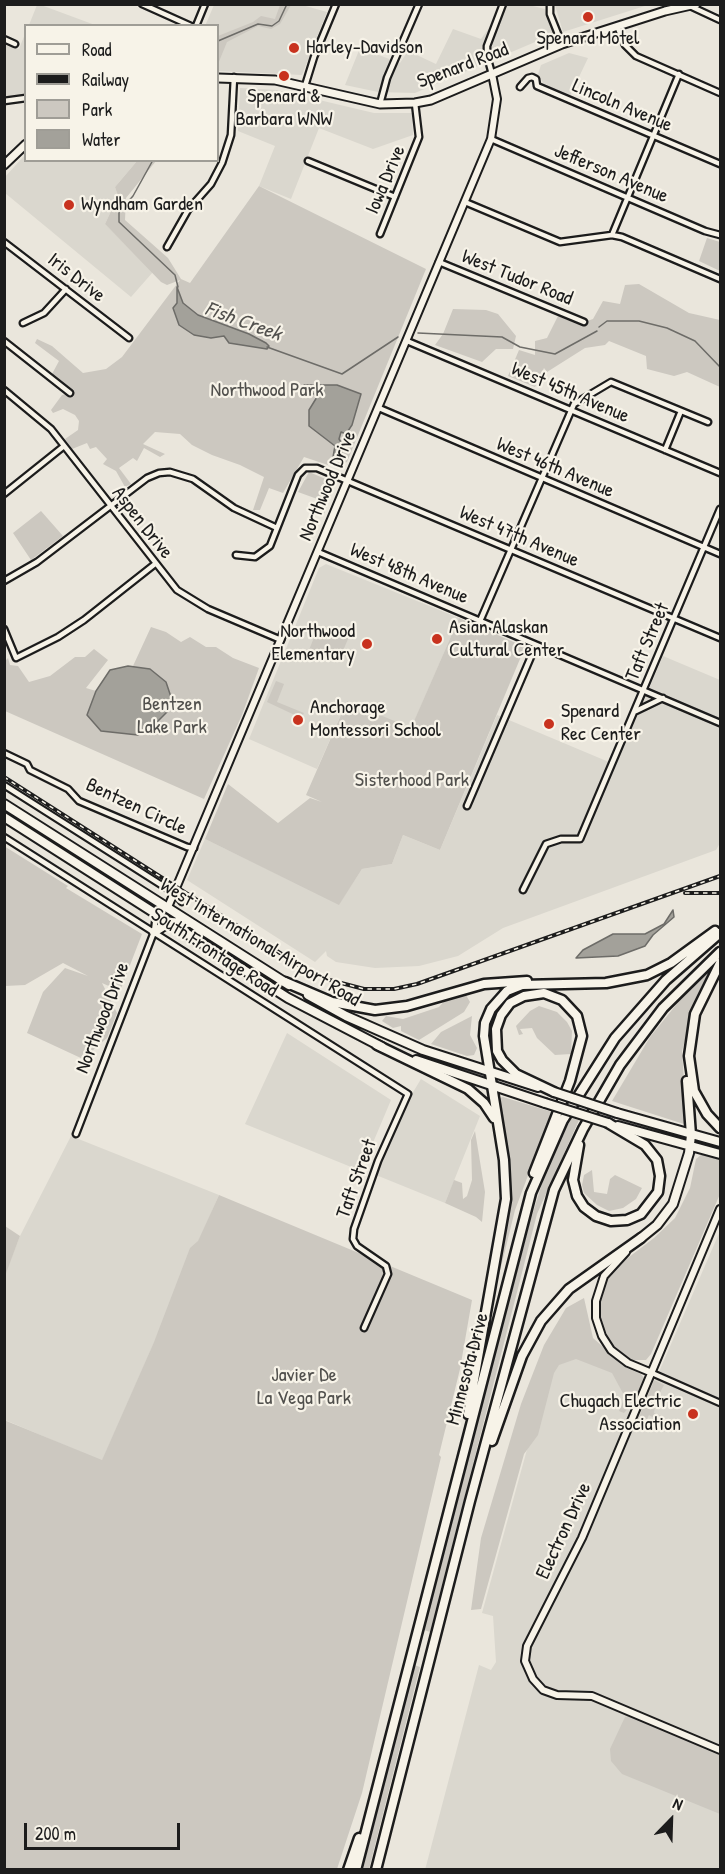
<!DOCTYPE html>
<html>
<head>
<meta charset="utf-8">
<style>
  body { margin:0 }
  #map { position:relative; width:725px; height:1874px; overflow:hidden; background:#eae6dc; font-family:"Patrick Hand",sans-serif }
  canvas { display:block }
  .frame { position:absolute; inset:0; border:6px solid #1c1c1c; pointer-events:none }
  .legend { position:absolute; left:24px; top:24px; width:195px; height:138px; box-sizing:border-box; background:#f7f3e8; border:2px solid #9f9d96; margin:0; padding:8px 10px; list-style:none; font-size:18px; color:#1c1c1c }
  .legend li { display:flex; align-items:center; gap:12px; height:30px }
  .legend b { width:30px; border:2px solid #9f9d96 }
  .north { position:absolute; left:641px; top:1790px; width:60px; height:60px; -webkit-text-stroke:4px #f7f3e8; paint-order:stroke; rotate:23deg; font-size:16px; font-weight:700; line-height:24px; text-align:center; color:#1c1c1c }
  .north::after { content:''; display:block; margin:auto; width:21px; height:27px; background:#1c1c1c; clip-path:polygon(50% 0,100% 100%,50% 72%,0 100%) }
  .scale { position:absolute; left:24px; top:1823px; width:156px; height:27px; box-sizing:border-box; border:3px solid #1c1c1c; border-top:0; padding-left:8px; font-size:18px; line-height:21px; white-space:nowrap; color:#1c1c1c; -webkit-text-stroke:4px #f7f3e8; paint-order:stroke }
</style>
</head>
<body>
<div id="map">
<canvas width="725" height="1874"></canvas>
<div class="frame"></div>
<ul class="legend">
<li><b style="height:8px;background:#f7f3e8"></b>Road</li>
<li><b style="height:8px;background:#1c1c1c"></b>Railway</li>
<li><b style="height:16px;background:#ccc8c0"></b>Park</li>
<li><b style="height:16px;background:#a3a19a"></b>Water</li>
</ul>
<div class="north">N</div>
<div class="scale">200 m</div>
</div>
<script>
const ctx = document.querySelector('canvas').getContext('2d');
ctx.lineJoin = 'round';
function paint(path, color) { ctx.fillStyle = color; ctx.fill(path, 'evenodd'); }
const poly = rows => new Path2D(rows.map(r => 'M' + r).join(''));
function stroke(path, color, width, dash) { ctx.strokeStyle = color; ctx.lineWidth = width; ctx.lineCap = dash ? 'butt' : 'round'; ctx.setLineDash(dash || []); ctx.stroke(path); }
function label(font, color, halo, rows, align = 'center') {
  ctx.font = font + ' "Patrick Hand",sans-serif'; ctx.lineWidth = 4.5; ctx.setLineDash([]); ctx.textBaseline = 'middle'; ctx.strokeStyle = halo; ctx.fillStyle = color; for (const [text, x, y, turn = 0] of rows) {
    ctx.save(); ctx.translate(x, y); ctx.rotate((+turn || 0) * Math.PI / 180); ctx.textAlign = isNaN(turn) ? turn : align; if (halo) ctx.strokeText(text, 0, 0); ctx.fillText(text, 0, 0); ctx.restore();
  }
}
paint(poly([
  [557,4,648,4,648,5,563,32,555,5],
  [37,5,41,5,95,25,29,25],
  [214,5,302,5,327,12,302,75,218,71,218,26,205,26],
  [506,5,529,5,545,9,554,34,415,93,378,92,345,85,360,48,400,63,408,51,436,64,453,29,481,39],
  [25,34,25,94,5,97,5,43,19,49],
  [569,53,588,58,570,96,543,83,538,74,541,65],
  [240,88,277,90,374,113,412,113,413,135,373,149,319,128,291,199,259,186,275,146,238,131],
  [25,155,26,160,137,161,115,187,118,196,105,224,153,272,131,297,5,193,4,178],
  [326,564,459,618,411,729,347,701,317,769,249,739,319,568],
  [663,656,720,680,720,843,716,850,503,928,458,956,419,966,375,968,336,962,327,956,326,951,315,962,187,880,205,839,339,904,362,869,392,864,403,835,440,850,497,715,616,765],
  [287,1033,391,1100,361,1171,245,1124],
  [421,1079,480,1116,445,1203,376,1175,404,1107],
  [71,1136,219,1195,102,1461,5,1420,4,1276,20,1236],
  [720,1231,720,1869,425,1870,479,1665,491,1670,496,1662,493,1616,482,1613,550,1366,573,1355,652,1388]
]), '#dad7ce');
paint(poly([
  [280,5,291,5,280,24,271,29,258,26,227,42,218,64,218,36,253,22,261,16,275,19],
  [137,161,156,161,126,198,125,220,168,258,181,279,190,283,259,186,426,269,347,462,334,467,304,457,283,493,269,488,260,510,253,510,264,477,240,465,212,455,192,445,180,434,155,432,143,444,165,454,160,457,144,448,137,461,133,458,119,468,131,484,125,487,116,471,103,464,107,459,96,447,90,449,87,443,72,449,65,439,78,430,79,421,75,415,63,409,53,413,51,410,62,395,73,392,52,374,59,361,35,343,37,339,52,346,83,373,106,369,122,357,180,280,167,285,161,282,105,224,118,196,115,187],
  [707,238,720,242,720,271,699,261],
  [639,284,689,313,720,320,720,387,687,372,674,376,647,369,646,356,609,341,605,345,585,348,547,372,544,368,535,387,508,376,519,350,535,355,535,341,547,338,558,316,578,324,593,319,603,301,620,304,625,285],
  [453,309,486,310,498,314,516,336,513,349,496,349,482,362,435,345,443,334],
  [309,472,333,482,333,489,324,514,316,511,320,500,298,492],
  [41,511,63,536,31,560,13,533],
  [459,618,525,647,440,850,403,835,392,864,362,869,339,905,205,839,228,784,278,823,310,798,322,802,306,795,347,701,411,728],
  [344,626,351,632,339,660,309,650,315,635,327,640],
  [151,627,166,632,181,642,190,637,206,647,216,647,233,658,259,668,242,715,204,799,5,711,5,661,8,658,10,665,18,666,29,682,50,676,75,657,85,657,94,649,108,660,86,688,96,691,110,670,133,666],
  [276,681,284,684,277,702,304,713,301,718,267,702],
  [4,846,68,886,66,888,142,934,120,991,102,983,117,1013,107,1038,83,1059,27,1033,43,992,65,968,88,976,63,963,25,985,5,986],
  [716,964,694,1008,682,1051,687,1125,612,1101,650,1037,693,984],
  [466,995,470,1002,464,1012,419,1040,401,1031,401,1026,393,1028,382,1021,386,1016,403,1019,439,1007,445,1000],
  [539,1006,557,1012,567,1022,572,1031,571,1054,555,1055,537,1038,532,1028,520,1029,523,1034,519,1035,516,1026,530,1011],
  [472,1016,470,1035,477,1048,474,1055,467,1056,431,1044,441,1032],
  [503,1097,552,1112,515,1210,486,1328,508,1194,496,1099],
  [571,1118,579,1120,537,1214,430,1632,424,1630,530,1222,544,1177],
  [475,1131,485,1192,482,1222,476,1217,445,1203,454,1180,462,1183,463,1199,467,1196,472,1180,471,1140],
  [702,1154,720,1160,720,1194,651,1354,646,1360,632,1360,614,1347,601,1323,599,1311,603,1286,608,1273,654,1238,675,1218,690,1188,696,1159],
  [592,1170,594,1192,607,1194,610,1179,615,1175,642,1188,636,1199,623,1208,609,1211,597,1205,584,1193,582,1185,584,1175],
  [219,1195,472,1300,460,1369,439,1455,441,1457,362,1793,337,1869,5,1869,4,1420,102,1460,154,1342,190,1248,198,1241],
  [5,1226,20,1236,5,1276],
  [584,1298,593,1338,627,1368,641,1374,644,1378,633,1403,624,1413,619,1411,625,1397,612,1373,576,1359,559,1365,554,1373,538,1435,524,1454,481,1609,471,1610,481,1538,521,1404,544,1345,566,1308],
  [654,1380,664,1385,656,1400,654,1413,664,1417,662,1423,649,1415,645,1423,638,1420],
  [414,1665,420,1667,369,1869,363,1869],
  [634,1715,720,1753,720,1814,622,1774,611,1761,610,1749,625,1717]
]), '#ccc8c0');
const water = poly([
  [177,287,183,303,198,315,249,334,266,343,269,346,267,349,229,343,224,336,211,338,194,335,179,325,173,308,177,303,177,287],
  [304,385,337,385,361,394,352,425,346,434,341,432,339,439,344,447,339,459,333,457,335,446,309,426,309,410,317,397,304,385],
  [128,666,150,669,166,682,171,697,167,712,154,725,138,735,101,731,87,715,96,691,110,670,128,666],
  [673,910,674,917,653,935,645,946,618,956,576,958,583,950,613,934,645,934,664,924,673,910]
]);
paint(water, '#a3a19a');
stroke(water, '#6d6c68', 1.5);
stroke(poly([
  [218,41,258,24,272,26,279,21,287,4],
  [153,160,133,196,119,212,119,222,175,275,178,287],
  [599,327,607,321,639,321,667,328,695,341,720,367],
  [418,333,502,337,520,347,555,354,597,331],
  [267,347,342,374,398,337]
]), '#6d6c68', 1.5);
const minor = poly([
  [142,4,191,26],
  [550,4,550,14,562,44],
  [690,6,720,20],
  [196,26,205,4],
  [617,26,625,45,636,56,720,93],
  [4,39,15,44],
  [492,74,487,56,487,46,503,4],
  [305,86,314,57,336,4],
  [520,87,528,78,532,77,536,79,537,86,720,164],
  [4,101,26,98],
  [380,104,387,78,419,4],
  [491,139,705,231,720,235],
  [308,161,395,197],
  [465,202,560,242,612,235,622,237,720,279],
  [380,234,419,137,415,103],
  [612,235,679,74],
  [4,242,129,338],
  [167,247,188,210,211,184,222,163,231,135,234,77],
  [439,262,584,322],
  [23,323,44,313,66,289],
  [4,341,70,393],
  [407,341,720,473],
  [4,390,51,429,177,590,208,609,281,640],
  [379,408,720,554],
  [665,450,681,411],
  [4,494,64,446],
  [318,552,720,723],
  [236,555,255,557,270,546,298,475,305,468,317,468,720,638],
  [4,581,37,562,147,478,159,473,170,472,193,479,234,508,277,528],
  [480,621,574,404,611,382,708,422],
  [4,629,16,658,58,637,84,620,155,564],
  [636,711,663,698],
  [4,753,27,764,30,770,68,789,79,801,187,847,194,848],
  [4,785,174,893,182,902],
  [467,806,536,645],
  [4,837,408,1094,378,1161,354,1229,353,1239,357,1246,386,1266,388,1274,364,1328],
  [523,890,546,844,561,839,580,839,720,509],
  [76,1134,154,932,156,915],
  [652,1373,720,1403]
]);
const tertiary = poly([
  [168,907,491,139,497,99,492,74],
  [720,1209,582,1538,527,1646,525,1661,533,1679,543,1690,557,1695,592,1696,720,1750],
  [626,1252,604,1276,596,1301,596,1318,602,1336,611,1350,628,1363,652,1373]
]);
const secondary = poly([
  [218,78,275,80,380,104,415,103,431,100,562,44,665,11,696,4],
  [4,165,26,144]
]);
const primary = poly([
  [4,804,289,985],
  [4,817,288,998,382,1047],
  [154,932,170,922,191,923],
  [308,995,346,1016,423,1050,538,1087],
  [416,1060,545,1103],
  [617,1113,720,1142],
  [618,1126,720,1154],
  [641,1238,657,1225,673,1204,689,1153,691,1135]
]);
const motorway = poly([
  [720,963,695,1014,689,1056,694,1091,707,1114,720,1128],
  [285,982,332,1002,375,1010,407,1006,484,984,527,981],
  [377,1045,468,1089,484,1103,494,1118],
  [687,1081,691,1135],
  [579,1145,573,1180,577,1196,584,1207,596,1216,611,1221,627,1220,641,1214,658,1192,660,1176,657,1160,645,1145,608,1123],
  [534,1173,570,1081,582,1036,577,1016,562,1000,544,993,524,996,510,1003,501,1015,496,1029,497,1051,502,1060,516,1074,554,1092],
  [468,1414,506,1199,504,1160,484,1036,485,1023,491,1009,507,991,522,985,606,983,647,975,671,963,715,931],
  [492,1441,522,1356,541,1321,569,1289,641,1238],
  [348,1870,359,1838],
  [356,1870,531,1193,563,1120,615,1038,666,980,720,933],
  [376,1870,470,1501,554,1190,583,1129,620,1065,663,1008,720,952]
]);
stroke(minor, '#1c1c1c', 9);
stroke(tertiary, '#1c1c1c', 10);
stroke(secondary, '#1c1c1c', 11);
stroke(primary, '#1c1c1c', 12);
stroke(motorway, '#1c1c1c', 13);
stroke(minor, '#f7f3e8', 4.5);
stroke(tertiary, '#f7f3e8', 6);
stroke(secondary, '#f7f3e8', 7);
stroke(primary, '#f7f3e8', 8);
stroke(motorway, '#f7f3e8', 8);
const rail = poly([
  [4,777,302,967,326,979,364,989,394,989,417,984,720,876],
  [685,893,720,893]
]);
stroke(rail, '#1c1c1c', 4);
stroke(rail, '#f7f3e8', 1.5, [4.5]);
const primaryBridge = poly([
  [554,1092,617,1113],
  [545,1103,608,1123]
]);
stroke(primaryBridge, '#1c1c1c', 12, []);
stroke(primaryBridge, '#f7f3e8', 8);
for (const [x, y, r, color] of [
  [588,17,6,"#c8321e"],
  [294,48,6,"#c8321e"],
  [284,76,6,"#c8321e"],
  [69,205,6,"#c8321e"],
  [437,639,6,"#c8321e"],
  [367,644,6,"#c8321e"],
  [298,720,6,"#c8321e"],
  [549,724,6,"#c8321e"],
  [693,1414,6,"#c8321e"]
]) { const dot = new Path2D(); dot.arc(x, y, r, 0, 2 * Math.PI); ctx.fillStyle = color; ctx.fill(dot); stroke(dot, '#f7f3e8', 2); }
label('20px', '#1c1c1c', '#f7f3e8', [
  ["Spenard Motel",588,39,"center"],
  ["Harley-Davidson",306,48],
  ["Spenard &",284,97,"center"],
  ["Barbara WNW",284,120,"center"],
  ["Wyndham Garden",81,205],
  ["Asian Alaskan",449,628],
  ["Cultural Center",449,651],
  ["Northwood",355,632,"right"],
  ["Elementary",355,655,"right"],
  ["Anchorage",310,708],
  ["Montessori School",310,731],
  ["Spenard",561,712],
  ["Rec Center",561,735],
  ["Chugach Electric",681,1402,"right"],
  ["Association",681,1425,"right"]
], 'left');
label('20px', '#1c1c1c', '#f7f3e8', [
  ["Spenard Road",463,66,-21],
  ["Lincoln Avenue",622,106,23],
  ["Jefferson Avenue",611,174,23],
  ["Iowa Drive",386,180,-67],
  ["Iris Drive",76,278,38],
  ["West Tudor Road",517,278,22],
  ["West 45th Avenue",570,393,23],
  ["West 46th Avenue",555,468,23],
  ["Northwood Drive",328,486,-67],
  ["Aspen Drive",142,523,52],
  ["West 47th Avenue",519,537,23],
  ["West 48th Avenue",409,574,23],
  ["Taft Street",648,642,-67],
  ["Bentzen Circle",136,807,25],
  ["West International Airport Road",260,943,31],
  ["South Frontage Road",214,953,33],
  ["Northwood Drive",103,1018,-69],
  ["Taft Street",357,1179,-70],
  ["Minnesota Drive",468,1369,-75],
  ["Electron Drive",564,1531,-65]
]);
label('20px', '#51504d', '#f7f3e8', [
  ["Northwood Park",267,391],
  ["Bentzen",172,705],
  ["Lake Park",172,728],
  ["Sisterhood Park",412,781],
  ["Javier De",304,1376],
  ["La Vega Park",304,1399]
]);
label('italic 21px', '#52514e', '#f7f3e8', [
  ["Fish Creek",243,322,20]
]);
</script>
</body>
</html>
